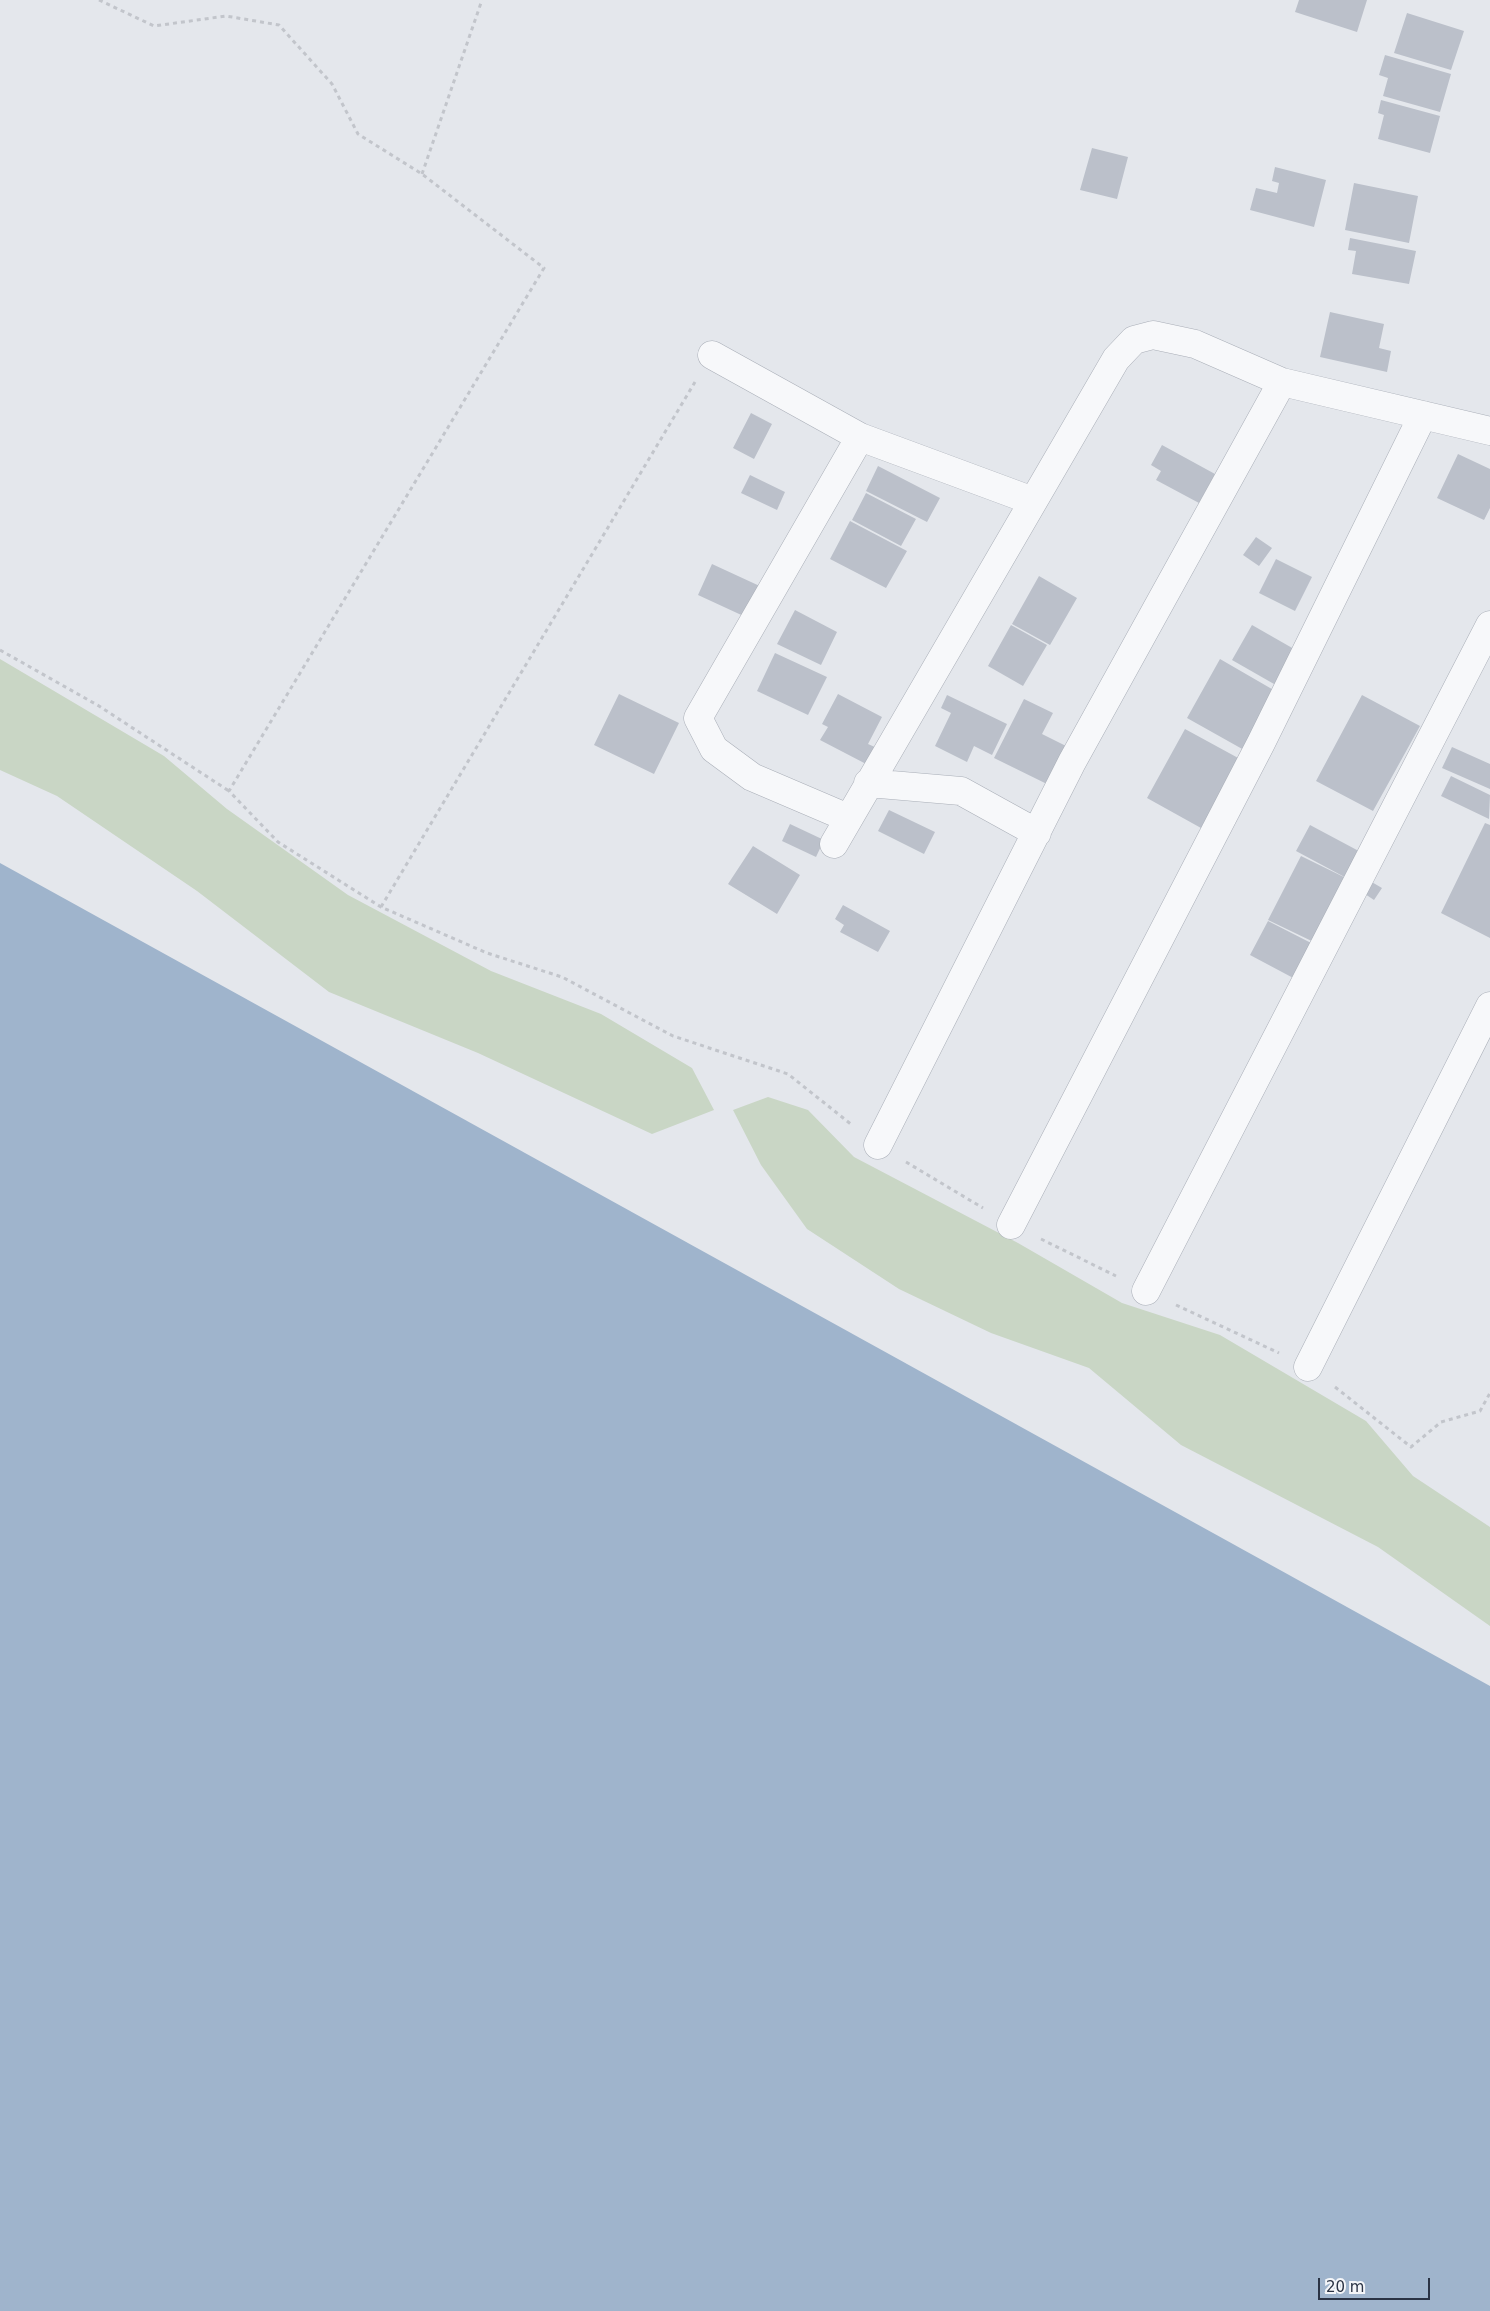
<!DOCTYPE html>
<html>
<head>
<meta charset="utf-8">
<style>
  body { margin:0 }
  #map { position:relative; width:1490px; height:2311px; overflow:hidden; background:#e4e7ec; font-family:"DejaVu Sans",sans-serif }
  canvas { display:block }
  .scale { position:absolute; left:1318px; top:2278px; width:112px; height:22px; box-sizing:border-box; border:2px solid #2b3445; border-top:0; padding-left:6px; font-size:15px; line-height:18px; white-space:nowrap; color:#2b3445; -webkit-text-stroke:4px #f4f6f9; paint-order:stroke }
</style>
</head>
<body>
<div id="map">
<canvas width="1490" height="2311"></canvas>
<div class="scale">20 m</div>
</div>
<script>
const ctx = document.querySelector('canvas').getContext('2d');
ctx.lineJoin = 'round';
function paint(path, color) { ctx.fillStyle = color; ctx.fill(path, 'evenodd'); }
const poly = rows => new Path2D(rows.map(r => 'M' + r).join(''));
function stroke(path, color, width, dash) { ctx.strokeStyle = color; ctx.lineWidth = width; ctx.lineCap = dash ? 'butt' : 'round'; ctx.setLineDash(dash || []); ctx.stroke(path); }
paint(poly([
  [0,659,164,756,227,809,348,895,491,971,601,1014,692,1068,714,1110,652,1134,478,1053,329,992,197,891,57,796,0,770],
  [768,1097,808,1110,854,1157,1018,1243,1122,1303,1220,1335,1366,1421,1413,1476,1490,1527,1490,1626,1378,1547,1181,1445,1089,1368,991,1333,899,1289,807,1229,761,1165,733,1110]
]), '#c9d6c5');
paint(poly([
  [0,863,1490,1686,1490,2311,0,2311]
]), '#9fb4cc');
paint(poly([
  [1299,0,1367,0,1357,32,1295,12],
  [1407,13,1464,31,1451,70,1394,53],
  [1385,55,1451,74,1440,112,1383,96,1388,78,1379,75],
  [1381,100,1440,116,1430,153,1378,139,1384,115,1378,113],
  [1092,148,1128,157,1117,199,1080,190],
  [1275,167,1326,180,1314,227,1250,210,1256,188,1277,193,1279,183,1272,181],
  [1354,183,1418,196,1409,243,1345,230],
  [1350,238,1416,251,1409,284,1352,274,1356,251,1348,250],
  [1330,312,1384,324,1379,348,1391,351,1387,372,1320,357],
  [751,413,772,424,754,459,733,448],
  [1162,445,1215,474,1199,503,1156,480,1161,471,1151,465],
  [1458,454,1490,469,1490,508,1484,520,1437,498],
  [878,466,940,498,927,522,866,491],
  [750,475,785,492,777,510,741,493],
  [866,493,916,519,901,546,852,520],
  [850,521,907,551,886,588,830,559],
  [1256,537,1272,548,1259,566,1243,555],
  [1276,559,1312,577,1295,611,1259,593],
  [712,564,764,588,750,619,698,595],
  [1039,576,1077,598,1050,645,1012,624],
  [795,610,837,632,821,665,777,644],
  [1011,625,1047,645,1023,686,988,666],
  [1252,625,1301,653,1281,688,1232,660],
  [775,653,827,677,808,715,757,691],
  [1220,659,1277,692,1244,750,1187,718],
  [619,694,679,723,654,774,594,745],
  [838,694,882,717,868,744,877,748,868,765,820,740,828,727,822,724],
  [947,695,1007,724,992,755,974,746,967,762,935,746,951,713,941,708],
  [1362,695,1420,726,1373,811,1316,781],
  [1024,699,1053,713,1042,734,1070,748,1051,786,994,758],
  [1185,729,1240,759,1201,828,1147,798],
  [1452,747,1490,764,1490,789,1442,768],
  [1451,776,1490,795,1489,819,1441,796],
  [889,810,935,832,924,854,878,831],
  [1485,823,1490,825,1490,938,1441,913],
  [790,824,824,840,816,857,782,841],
  [1310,825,1370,857,1322,946,1268,920,1301,856,1352,881,1296,851],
  [753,846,800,875,777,914,728,884],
  [1370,881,1382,888,1374,900,1362,892],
  [843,905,890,931,878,952,840,932,844,925,835,919],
  [1268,921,1315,945,1297,980,1250,955]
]), '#bbc0ca');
const minor = poly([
  [712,355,860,437,1033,501],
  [868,783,961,791,1037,833],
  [848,818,752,777,714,749,698,718,860,437],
  [834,844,1116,359,1134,340,1153,335,1195,344,1282,382,1490,431],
  [878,1145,1072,762,1282,382],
  [1011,1225,1261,743,1423,415],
  [1146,1291,1490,625],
  [1308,1367,1490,1006]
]);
stroke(minor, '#a9aeb7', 29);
stroke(poly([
  [99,0,154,26,226,16,279,25,332,84,358,134,422,174,544,268,229,791,278,842,381,907,487,953,562,977,673,1036,788,1074,852,1125],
  [422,174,482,0],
  [0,650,99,706,229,791],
  [381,907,695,382],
  [906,1162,983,1208],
  [1041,1239,1116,1276],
  [1176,1305,1279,1353],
  [1335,1387,1411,1447,1441,1422,1480,1411,1490,1393]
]), '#c2c5cb', 3, [4, 4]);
stroke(minor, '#f7f8fa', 28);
</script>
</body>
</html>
